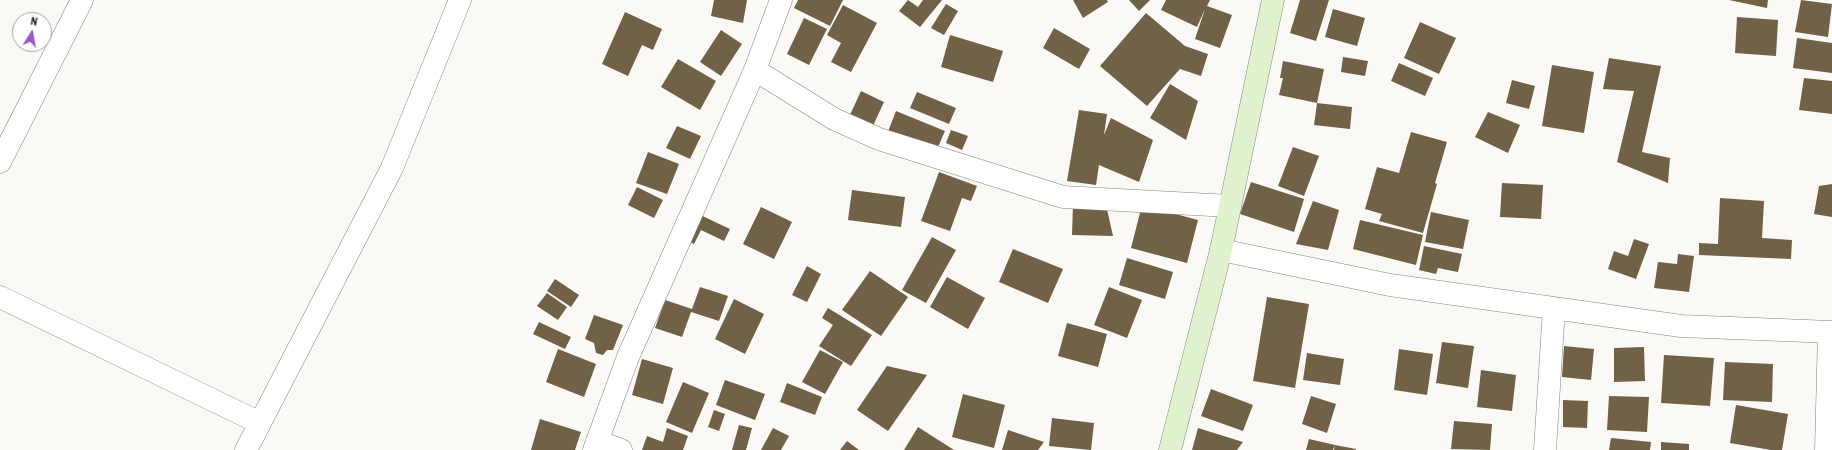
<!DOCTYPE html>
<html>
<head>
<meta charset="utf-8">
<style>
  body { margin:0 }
  #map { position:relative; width:1832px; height:450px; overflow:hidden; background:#fbf9f5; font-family:"Archivo Narrow",sans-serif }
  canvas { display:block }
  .north { position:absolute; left:12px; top:12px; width:40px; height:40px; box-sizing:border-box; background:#fff; border:1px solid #a0a09f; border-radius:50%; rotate:11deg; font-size:11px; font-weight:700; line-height:16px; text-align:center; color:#121110 }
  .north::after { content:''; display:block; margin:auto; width:14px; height:18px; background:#a055c7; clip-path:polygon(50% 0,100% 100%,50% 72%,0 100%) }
</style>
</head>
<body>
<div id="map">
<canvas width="1832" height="450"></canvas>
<div class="north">N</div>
</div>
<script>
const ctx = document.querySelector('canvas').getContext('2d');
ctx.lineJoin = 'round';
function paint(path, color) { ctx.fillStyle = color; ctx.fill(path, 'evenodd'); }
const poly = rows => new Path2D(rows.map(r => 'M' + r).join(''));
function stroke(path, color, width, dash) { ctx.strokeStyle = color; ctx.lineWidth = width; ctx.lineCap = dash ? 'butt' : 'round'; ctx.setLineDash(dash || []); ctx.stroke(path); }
paint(poly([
  [714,0,747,0,743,23,711,16],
  [798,0,843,0,830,26,794,8],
  [908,0,918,7,923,0,942,0,920,27,899,11],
  [1073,0,1107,0,1108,2,1083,18],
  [1129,0,1150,0,1139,11],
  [1166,0,1210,0,1207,6,1232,15,1220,48,1195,39,1205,9,1197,27,1161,10],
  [1300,0,1329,0,1316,41,1290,33],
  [1729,0,1768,0,1767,8],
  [1801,0,1832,4,1828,37,1795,32],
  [946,4,958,11,944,35,931,28],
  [843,5,877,23,851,72,831,62,841,43,827,35],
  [1333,9,1365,18,1357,46,1325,37],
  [625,12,662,29,653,50,642,45,628,76,602,64],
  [1146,13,1185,46,1208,54,1201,76,1180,69,1147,106,1100,66],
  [1737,17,1778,20,1776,56,1735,53],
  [804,18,827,29,809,65,787,54],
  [1420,22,1456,38,1439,74,1404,58],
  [1054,28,1090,49,1079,69,1043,48],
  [721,30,742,44,721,76,700,62],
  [950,35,1003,51,993,82,941,67],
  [1797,38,1832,43,1832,73,1793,68],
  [1343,57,1368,61,1365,76,1341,72],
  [1609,58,1661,66,1642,152,1670,158,1668,183,1617,162,1634,91,1603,89],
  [678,59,716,81,700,110,661,87],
  [1283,61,1324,69,1317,103,1352,107,1350,129,1314,125,1317,103,1279,95,1283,78,1280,78],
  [1399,63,1433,78,1425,96,1391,81],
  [1552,65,1594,72,1584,133,1542,126],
  [1804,78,1832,81,1832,114,1799,110],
  [1512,80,1535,86,1529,109,1506,103],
  [1170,84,1198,101,1186,140,1150,118],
  [861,91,884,102,872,128,849,117],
  [917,92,956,108,949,124,910,108],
  [1079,110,1107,114,1104,135,1111,118,1153,140,1139,182,1099,165,1096,185,1067,181],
  [896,111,945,131,935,154,887,134],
  [1488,112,1520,125,1508,153,1475,137],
  [677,126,701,136,690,159,666,148],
  [951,130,968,136,962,150,946,143],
  [1411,132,1447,142,1435,183,1437,184,1423,233,1379,221,1382,214,1365,209,1377,167,1399,173],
  [1293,147,1319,156,1304,196,1278,186],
  [648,152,679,164,667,194,636,183],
  [939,172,977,186,971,201,962,198,950,231,921,221],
  [1251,182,1304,199,1294,232,1240,214],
  [1502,183,1543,185,1541,219,1500,217],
  [1832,184,1832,217,1814,214,1819,186],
  [637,187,663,200,654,218,628,205],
  [852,190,905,197,901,227,848,220],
  [1720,198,1764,201,1762,238,1792,240,1791,259,1699,255,1699,243,1718,244],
  [1313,201,1339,210,1328,250,1296,244],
  [1073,204,1106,205,1113,236,1072,235],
  [1142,205,1198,220,1187,263,1131,248],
  [761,207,792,222,774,259,743,244],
  [694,212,730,229,724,241,701,230,694,244,682,238],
  [1431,212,1469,220,1463,249,1425,242],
  [1360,220,1423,235,1416,265,1353,249],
  [932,237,956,250,926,303,902,290],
  [1634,239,1649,244,1636,279,1608,269,1614,251,1628,256],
  [1424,246,1462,254,1458,272,1438,268,1436,274,1419,270],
  [1013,249,1063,269,1048,303,999,282],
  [1678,254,1694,256,1689,292,1654,288,1658,262,1677,264],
  [1127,258,1173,272,1165,299,1119,285],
  [807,266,821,274,807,302,792,295],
  [870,271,908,297,881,336,842,310],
  [947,277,985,298,968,329,930,307],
  [555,279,579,295,571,307,547,291],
  [700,287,728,296,719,321,691,312,682,337,655,328,665,300,692,309],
  [1109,287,1142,300,1127,338,1094,325],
  [547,293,567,307,558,320,537,306],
  [1267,297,1309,304,1295,388,1253,381],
  [734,299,764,314,745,354,715,339],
  [828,308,872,335,851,366,819,346,833,325,822,318],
  [594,315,623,325,613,350,607,350,603,355,596,353,594,343,585,339],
  [539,322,571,337,565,349,533,334],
  [1067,323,1107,334,1098,367,1058,356],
  [1442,342,1474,346,1468,388,1436,383],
  [1564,346,1594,349,1591,380,1562,377],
  [1644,347,1645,381,1614,382,1614,348],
  [558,349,596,364,584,397,546,382],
  [1399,349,1433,354,1427,395,1394,390],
  [820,350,843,362,825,394,802,382],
  [1307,353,1344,359,1340,385,1303,380],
  [1664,355,1714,358,1710,406,1661,403],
  [642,359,673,368,663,404,632,395],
  [1725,362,1773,364,1772,402,1723,400],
  [887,366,927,375,888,431,857,410],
  [1481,370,1516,375,1512,411,1477,407],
  [725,380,765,394,755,420,716,405],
  [683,382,709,393,692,433,666,422],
  [787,383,822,397,815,415,780,402],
  [1211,389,1253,405,1243,431,1201,416],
  [963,394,1005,405,994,448,952,437],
  [1311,396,1336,404,1327,433,1302,424],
  [1609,396,1649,397,1647,432,1607,430],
  [1563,400,1588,401,1587,428,1563,427],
  [1736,405,1788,414,1782,450,1771,450,1730,443],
  [714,410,725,414,719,431,708,427],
  [1052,418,1094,423,1091,450,1049,446],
  [540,419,581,432,575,450,531,450],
  [1454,421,1492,424,1490,450,1451,449],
  [739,425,752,428,746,450,732,450],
  [918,427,954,450,904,450],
  [667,428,688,436,683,450,642,450,647,436,663,442],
  [773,428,789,436,781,450,761,450],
  [1198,428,1243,442,1237,450,1192,450],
  [1008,430,1044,442,1038,450,1002,450],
  [1611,438,1651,442,1650,450,1609,450],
  [1309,439,1335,445,1333,450,1306,450],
  [847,441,859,450,840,450],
  [1661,442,1689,444,1689,450,1661,450],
  [1335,445,1356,449,1356,450,1334,450]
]), '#706147');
const street = poly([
  [755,70,834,119,879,139,1063,197,1230,206],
  [0,162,82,0],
  [1221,250,1390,285,1681,326,1832,332],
  [0,297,260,423],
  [597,441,621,450],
  [246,450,392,168,460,0],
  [594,450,628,357,755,70,781,0],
  [1545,450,1554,308],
  [1826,450,1829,332]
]);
const secondary = poly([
  [1170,450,1221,250,1273,0]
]);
stroke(street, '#84827e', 23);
stroke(secondary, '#84827e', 23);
stroke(street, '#fff', 22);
stroke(secondary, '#e1f2cf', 22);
</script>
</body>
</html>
